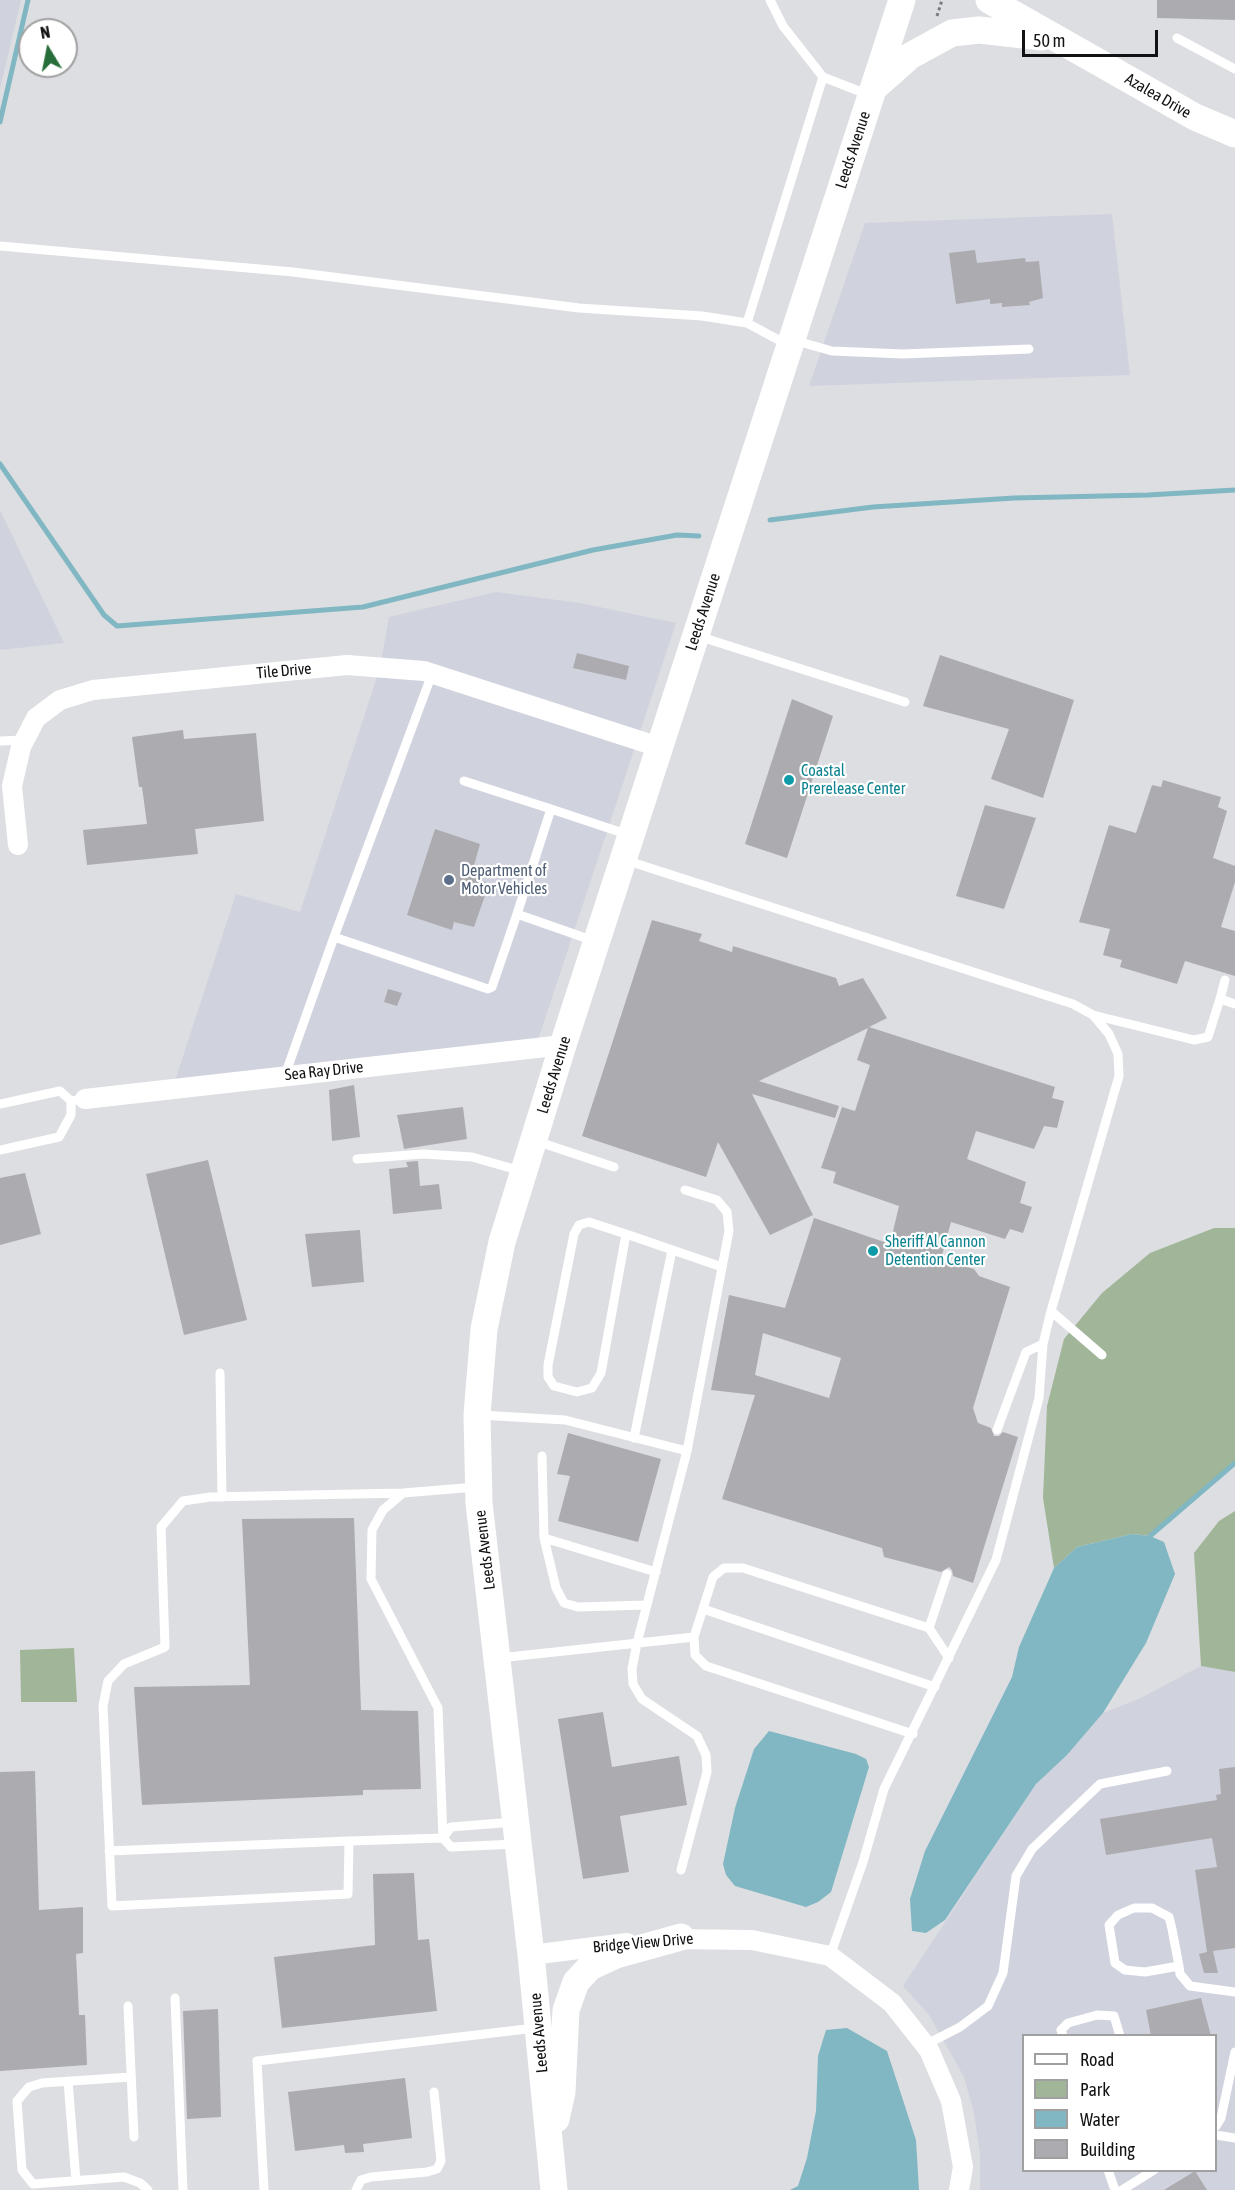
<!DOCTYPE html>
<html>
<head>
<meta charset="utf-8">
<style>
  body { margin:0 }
  #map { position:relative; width:1235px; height:2190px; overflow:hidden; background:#dddee2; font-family:"Asap Condensed",sans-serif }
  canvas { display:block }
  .legend { position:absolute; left:1022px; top:2034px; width:195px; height:138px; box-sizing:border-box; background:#fff; border:2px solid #a0a0a1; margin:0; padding:8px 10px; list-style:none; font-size:18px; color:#121214 }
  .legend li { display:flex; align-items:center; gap:12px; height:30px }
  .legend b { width:30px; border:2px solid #a0a0a1 }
  .north { position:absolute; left:18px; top:18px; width:60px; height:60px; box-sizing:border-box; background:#fff; border:2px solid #a0a0a1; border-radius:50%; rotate:350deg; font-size:16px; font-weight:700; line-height:24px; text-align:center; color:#121214 }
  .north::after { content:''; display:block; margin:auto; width:21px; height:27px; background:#266d39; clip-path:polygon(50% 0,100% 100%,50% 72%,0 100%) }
  .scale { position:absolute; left:1022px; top:30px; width:136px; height:27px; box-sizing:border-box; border:3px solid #121214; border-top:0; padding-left:8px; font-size:18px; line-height:21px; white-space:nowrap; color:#121214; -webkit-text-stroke:4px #fff; paint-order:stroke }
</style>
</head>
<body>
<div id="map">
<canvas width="1235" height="2190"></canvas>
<ul class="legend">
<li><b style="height:8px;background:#fff"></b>Road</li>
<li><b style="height:16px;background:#a1b698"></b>Park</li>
<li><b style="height:16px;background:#80b7c2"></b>Water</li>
<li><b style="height:16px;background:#acabaf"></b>Building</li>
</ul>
<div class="north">N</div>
<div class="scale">50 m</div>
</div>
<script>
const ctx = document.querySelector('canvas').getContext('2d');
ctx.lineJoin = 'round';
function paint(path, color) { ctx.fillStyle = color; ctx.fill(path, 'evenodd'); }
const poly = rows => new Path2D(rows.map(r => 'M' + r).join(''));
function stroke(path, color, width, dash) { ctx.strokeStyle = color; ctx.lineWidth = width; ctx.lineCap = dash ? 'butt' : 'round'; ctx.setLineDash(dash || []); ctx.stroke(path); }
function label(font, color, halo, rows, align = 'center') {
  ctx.font = font + ' "Asap Condensed",sans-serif'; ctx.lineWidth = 4.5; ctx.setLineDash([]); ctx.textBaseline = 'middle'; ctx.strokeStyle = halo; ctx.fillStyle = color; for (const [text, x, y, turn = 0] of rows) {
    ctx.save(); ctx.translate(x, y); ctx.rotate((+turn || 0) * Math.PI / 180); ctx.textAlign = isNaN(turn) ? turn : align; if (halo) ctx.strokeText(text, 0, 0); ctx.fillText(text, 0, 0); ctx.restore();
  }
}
paint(poly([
  [0,0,21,0,0,89],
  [1112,214,1130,375,809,386,865,223],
  [0,510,64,643,0,650],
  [496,592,580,603,676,623,535,1049,172,1090,236,894,300,912,380,668,389,617],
  [1201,1666,1235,1672,1235,2190,980,2190,980,2154,974,2113,964,2077,929,2015,903,1986,1036,1784,1067,1755,1103,1713,1141,1698],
  [1024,2036,1216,2036,1216,2170,1024,2170]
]), '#d0d2de');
paint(poly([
  [1214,1228,1235,1228,1235,1463,1150,1536,1132,1534,1077,1547,1054,1568,1043,1498,1047,1406,1064,1339,1102,1293,1150,1253],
  [1235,1511,1235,1672,1201,1666,1194,1553,1219,1521],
  [74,1648,77,1702,21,1702,20,1650]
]), '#a1b698');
paint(poly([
  [1132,1534,1150,1536,1164,1542,1175,1574,1146,1643,1103,1713,1067,1755,1036,1784,945,1920,926,1933,912,1931,910,1899,925,1851,1012,1677,1019,1647,1054,1568,1077,1547],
  [769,1731,856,1754,866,1759,869,1767,831,1892,818,1902,806,1907,735,1886,726,1875,723,1864,735,1808,754,1749],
  [847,2028,887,2051,916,2140,919,2190,790,2190,798,2186,807,2158,816,2111,818,2056,826,2030]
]), '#80b7c2');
stroke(poly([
  [0,122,28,0],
  [0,464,104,615,117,626,363,607,593,550,677,535,699,536],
  [770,520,873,507,1014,498,1148,495,1235,490],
  [1150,1536,1235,1463]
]), '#80b7c2', 5);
paint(poly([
  [1157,0,1235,0,1235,20,1157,18],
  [975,250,977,263,1025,258,1026,262,1039,261,1043,298,1029,302,1030,305,1002,307,1002,303,990,304,990,299,956,304,949,253],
  [577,653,629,666,626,680,573,668],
  [940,655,1074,700,1043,798,991,779,1009,729,923,706],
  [792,699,833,716,787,858,745,844],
  [183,730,184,739,256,733,264,821,195,829,198,854,87,865,83,830,147,824,142,787,139,787,132,737],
  [1163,780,1221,797,1218,807,1227,811,1213,858,1235,866,1235,882,1221,927,1235,931,1235,976,1185,961,1177,984,1120,967,1122,960,1103,955,1110,929,1079,922,1109,825,1136,833,1152,785,1161,787],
  [985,805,1036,818,1004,909,956,896],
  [435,829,480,844,471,876,489,884,474,927,454,922,452,930,407,915],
  [652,920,702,934,699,941,732,952,733,946,836,978,839,986,863,978,887,1018,869,1027,1055,1087,1052,1098,1064,1101,1057,1128,1044,1126,1034,1149,976,1131,967,1159,1026,1182,1020,1203,1032,1207,1023,1233,1010,1229,1005,1239,951,1222,941,1259,974,1269,979,1276,1010,1287,973,1408,978,1423,991,1428,994,1436,999,1436,1003,1432,1018,1437,973,1583,953,1576,952,1570,949,1567,941,1572,884,1557,882,1548,722,1499,755,1395,711,1390,729,1295,785,1308,814,1218,890,1244,899,1206,833,1183,836,1172,821,1168,842,1107,855,1111,870,1065,857,1060,868,1028,759,1081,839,1106,835,1118,752,1094,813,1215,770,1235,718,1142,706,1177,582,1136],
  [763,1333,841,1358,829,1398,755,1375],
  [388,989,402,993,397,1006,384,1002],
  [354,1085,360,1137,332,1141,329,1090],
  [463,1107,467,1139,404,1149,397,1115],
  [208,1160,247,1320,184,1335,146,1174],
  [418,1161,420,1186,439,1184,442,1209,393,1214,389,1169,408,1167,406,1162],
  [25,1173,41,1234,0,1245,0,1178],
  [360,1230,364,1282,312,1287,305,1234],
  [568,1433,661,1459,638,1542,558,1521,570,1476,557,1474],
  [354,1518,361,1710,418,1711,421,1789,363,1790,363,1795,142,1805,134,1687,250,1685,242,1519],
  [603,1712,612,1767,679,1756,687,1805,620,1816,629,1872,583,1879,558,1719],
  [1235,1767,1235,1948,1213,1951,1218,1973,1204,1973,1199,1954,1207,1952,1195,1870,1217,1867,1212,1838,1106,1855,1100,1819,1217,1800,1216,1795,1221,1794,1219,1769],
  [35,1771,39,1910,83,1907,83,1953,76,1954,79,2015,85,2015,87,2065,0,2071,0,1772],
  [414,1873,418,1940,429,1939,437,2011,282,2028,274,1957,375,1945,373,1874],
  [1201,1998,1211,2036,1151,2036,1146,2010],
  [218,2009,221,2117,187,2119,183,2011],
  [405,2078,412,2138,363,2144,364,2152,345,2153,344,2145,295,2151,288,2092],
  [1195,2171,1207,2190,1164,2190]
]), '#acabaf');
stroke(poly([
  [937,16,942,0]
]), '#7a7b7e', 3, [3, 3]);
stroke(poly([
  [770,0,783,26,823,77,869,95],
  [1177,38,1235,69],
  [0,246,293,272,579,308,702,316,747,323,788,345],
  [747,323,823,77],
  [793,340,832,351,903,354,1029,349],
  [698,636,905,702],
  [432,674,334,937,488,989,492,987,517,914,594,941],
  [0,741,25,740],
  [464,781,551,809],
  [625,860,1073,1004,1093,1015,1109,1034,1118,1054,1119,1076,1051,1311,1043,1344,1039,1398,996,1560,884,1789,863,1862,830,1956],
  [517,914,551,809,629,835],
  [1220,999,1225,980],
  [1093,1015,1194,1040,1208,1037,1220,999,1235,1004],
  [285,1075,334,937],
  [0,1104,60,1091,71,1101],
  [536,1141,614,1167],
  [0,1150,59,1137,71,1115,71,1101,85,1099],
  [357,1159,423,1154,472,1157,521,1171],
  [685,1190,717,1200,727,1212,729,1231,687,1451],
  [626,1234,601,1373,592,1388,577,1392,554,1386,548,1377,548,1365,574,1234,579,1225,589,1222,626,1234,722,1267],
  [1051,1311,1102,1355],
  [220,1373,222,1497],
  [480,1415,565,1420,687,1451,637,1643,632,1669,633,1684,642,1699,697,1736,706,1755,707,1772,681,1870],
  [997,1430,1026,1352,1043,1344],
  [634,1438,672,1250],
  [542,1456,544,1538,556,1588,564,1603,578,1607,647,1605],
  [403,1493,383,1510,372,1530,371,1579,438,1708,443,1838,349,1841,348,1894,112,1906,103,1706,108,1681,124,1664,165,1647,161,1527,183,1501,210,1497,403,1493,476,1487],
  [544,1538,656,1572],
  [703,1609,935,1687],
  [929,1628,947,1574],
  [499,1658,694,1637],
  [913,1734,706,1666,695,1655,694,1637,713,1577,724,1568,743,1568,929,1628,949,1658],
  [514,1822,451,1827,443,1838,451,1847,516,1844],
  [109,1851,349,1841],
  [1179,1966,1145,1972,1125,1970,1115,1963,1109,1925,1118,1915,1134,1908,1152,1908,1169,1917,1172,1929,1179,1966,1180,1974,1190,1986,1235,1992],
  [175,1998,183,2190],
  [128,2006,134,2137],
  [1063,2036,1061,2030,1068,2023,1097,2015,1114,2016,1120,2036],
  [925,2045,960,2027,988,2006,1003,1973,1016,1876,1032,1849,1100,1784,1167,1771],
  [131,2077,42,2083,29,2087,17,2101,22,2170,33,2184,124,2177,140,2183,148,2190],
  [68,2081,76,2181],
  [1216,2126,1221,2118,1235,2052],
  [1216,2135,1235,2138],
  [1108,2170,1115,2190],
  [264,2190,257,2061,535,2028],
  [356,2190,361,2180,371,2177,427,2172,437,2169,441,2161,434,2092],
  [1122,2190,1154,2170]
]), '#fff', 9);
stroke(poly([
  [18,845,12,786,21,747,36,718,60,700,93,690,347,665,424,671,659,747],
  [85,1099,563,1045],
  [668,1939,752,1940,830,1956,892,2003,929,2050,951,2101,963,2167,959,2190],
  [531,1955,627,1943]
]), '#fff', 20);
stroke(poly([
  [989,0,1195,117,1235,134],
  [874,88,910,56,952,33,979,30,1042,37],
  [556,2119,562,2092,566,2010,576,1982,590,1967,616,1955,681,1937],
  [554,2190,531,1955,479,1503,477,1415,484,1329,502,1242,563,1045,902,0]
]), '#fff', 27);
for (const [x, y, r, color] of [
  [789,780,6,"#0f9aa8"],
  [449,880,6,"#5c6f8a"],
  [873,1251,6,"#0f9aa8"]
]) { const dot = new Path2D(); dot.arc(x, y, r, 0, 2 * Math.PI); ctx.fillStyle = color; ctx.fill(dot); stroke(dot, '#fff', 2); }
label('16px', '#121214', '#fff', [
  ["Azalea Drive",1158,96,30],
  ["Leeds Avenue",853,150,-72],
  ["Leeds Avenue",703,612,-72],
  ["Tile Drive",284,671,-5],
  ["Sea Ray Drive",324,1071,-6],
  ["Leeds Avenue",554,1075,-73],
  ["Leeds Avenue",485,1550,-97],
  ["Bridge View Drive",643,1943,-5],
  ["Leeds Avenue",539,2033,-95]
]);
label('16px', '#0d838f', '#fff', [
  ["Coastal",801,771],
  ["Prerelease Center",801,789],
  ["Sheriff Al Cannon",885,1242],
  ["Detention Center",885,1260]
], 'left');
label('16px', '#4e5e75', '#fff', [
  ["Department of",461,871],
  ["Motor Vehicles",461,889]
], 'left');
</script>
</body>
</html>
